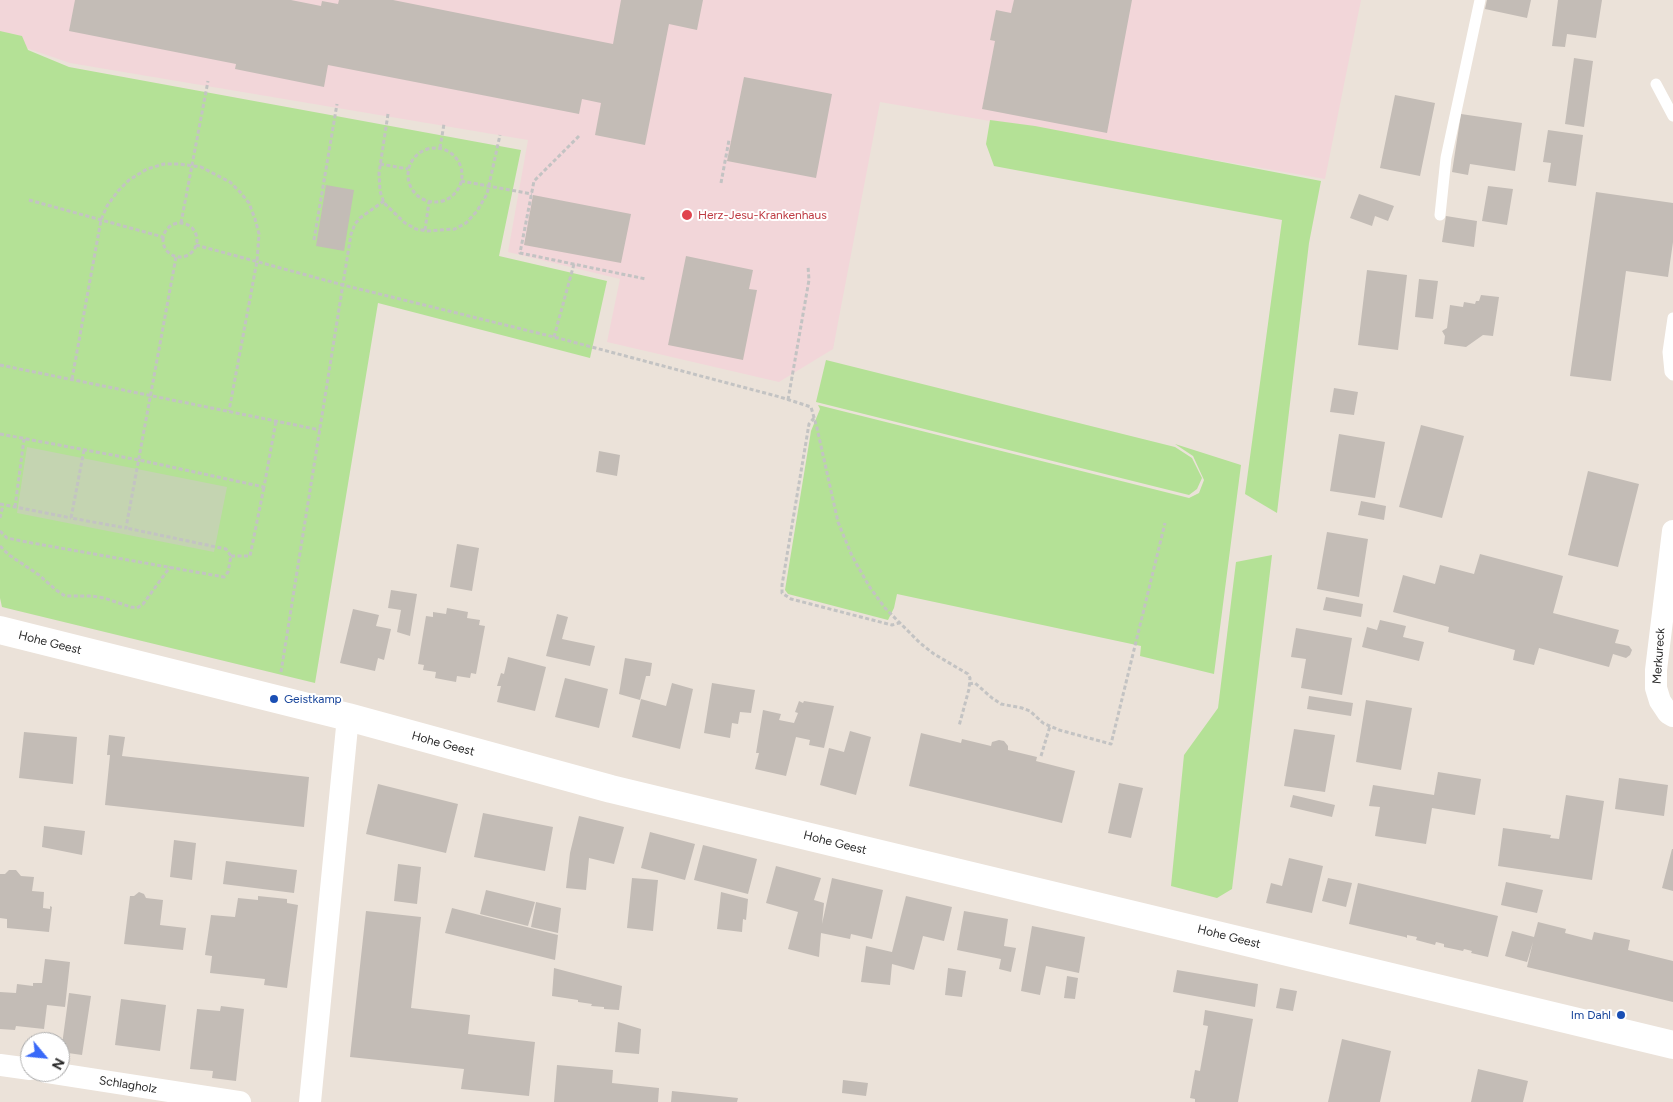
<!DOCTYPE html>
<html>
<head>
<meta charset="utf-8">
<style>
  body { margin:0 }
  #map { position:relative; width:1673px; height:1102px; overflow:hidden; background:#ebe2d9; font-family:Figtree,sans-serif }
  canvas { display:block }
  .north { position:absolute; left:20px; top:1032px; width:50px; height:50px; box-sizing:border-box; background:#fff; border:1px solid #a9a9a9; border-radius:50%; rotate:118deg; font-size:14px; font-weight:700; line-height:20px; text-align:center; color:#282828 }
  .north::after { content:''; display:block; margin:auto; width:18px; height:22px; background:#3969f8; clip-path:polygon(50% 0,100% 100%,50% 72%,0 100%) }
</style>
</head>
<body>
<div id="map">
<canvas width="1673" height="1102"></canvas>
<div class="north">N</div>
</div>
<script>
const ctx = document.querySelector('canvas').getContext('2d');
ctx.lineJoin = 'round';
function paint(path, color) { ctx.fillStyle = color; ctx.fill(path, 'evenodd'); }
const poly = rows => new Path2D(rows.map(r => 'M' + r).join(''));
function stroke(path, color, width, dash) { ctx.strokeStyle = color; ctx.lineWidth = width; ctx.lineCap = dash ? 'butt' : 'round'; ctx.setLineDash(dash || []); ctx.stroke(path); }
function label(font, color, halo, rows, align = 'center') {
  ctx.font = font + ' Figtree,sans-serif'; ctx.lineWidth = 4; ctx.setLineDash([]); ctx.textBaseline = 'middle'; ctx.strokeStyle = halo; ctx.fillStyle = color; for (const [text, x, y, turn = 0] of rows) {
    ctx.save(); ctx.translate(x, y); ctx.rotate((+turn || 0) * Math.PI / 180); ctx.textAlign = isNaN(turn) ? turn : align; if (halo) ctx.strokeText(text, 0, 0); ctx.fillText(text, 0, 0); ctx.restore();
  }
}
paint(poly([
  [0,0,1361,0,1325,179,880,102,833,349,779,382,607,342,620,279,508,252,528,140,70,63,0,39]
]), '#f2d6d9');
paint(poly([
  [0,31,22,36,28,50,69,67,521,150,499,256,607,281,590,358,378,303,315,683,2,607,0,598],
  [990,120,1035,126,1321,181,1309,243,1277,513,1245,494,1282,220,994,166,986,144],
  [826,360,1175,447,1192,458,1202,478,1197,489,1189,495,816,402],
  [818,405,1189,498,1199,493,1204,480,1193,456,1175,444,1241,465,1214,674,1140,656,1141,646,897,594,894,608,888,620,788,594,785,590,811,431,820,409],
  [1272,555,1232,889,1217,898,1171,886,1184,755,1218,708,1236,562]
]), '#b4e196');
paint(poly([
  [27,447,227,487,214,552,17,513]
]), '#c4d4b1');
paint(poly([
  [75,0,291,0,321,6,322,1,338,4,339,0,393,0,613,44,621,0,703,0,697,30,669,24,645,145,595,135,601,103,582,99,579,114,328,65,324,87,235,69,236,64,69,31],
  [1014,0,1132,0,1107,133,982,109,995,41,990,40,996,10,1011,13],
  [1487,0,1531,0,1527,18,1485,9],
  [1558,0,1602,0,1596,38,1567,34,1565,47,1552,46],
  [1574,58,1593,61,1584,127,1565,124],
  [744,77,832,94,816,178,727,161],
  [1395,95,1435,103,1420,176,1380,168],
  [1461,114,1522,123,1515,171,1470,164,1468,175,1452,172],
  [1548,130,1583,135,1576,186,1548,182,1551,163,1543,162],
  [326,185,354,190,344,251,316,246],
  [1488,186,1513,189,1507,225,1482,221],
  [1596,192,1673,203,1673,242,1668,277,1626,271,1611,381,1570,376],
  [1359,194,1394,206,1388,221,1375,216,1372,226,1350,218],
  [533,195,631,214,621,263,524,245],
  [1446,216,1477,221,1474,247,1442,242],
  [686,256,753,270,749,289,757,290,743,360,668,345],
  [1367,270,1407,275,1398,350,1358,345],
  [1419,279,1438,281,1433,319,1415,317],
  [1481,295,1499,297,1493,336,1483,335,1466,347,1444,344,1445,336,1442,331,1447,328,1450,305,1463,307,1464,302,1475,304,1476,301,1479,301],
  [1334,388,1358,392,1354,415,1330,412],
  [1421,425,1464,436,1442,518,1399,507],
  [1339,434,1385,442,1375,498,1330,491],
  [599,451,620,455,617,476,596,472],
  [1588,471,1639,484,1618,567,1568,555],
  [1361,501,1386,506,1384,520,1358,515],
  [1327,532,1368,539,1359,597,1317,589],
  [457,544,479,548,472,591,450,587],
  [1480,554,1563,576,1553,613,1619,630,1615,643,1629,646,1632,650,1630,655,1626,658,1613,654,1609,667,1539,648,1534,665,1513,660,1515,650,1448,632,1449,627,1393,612,1403,575,1435,584,1440,565,1474,574],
  [391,590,417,594,410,636,397,632,401,610,388,608],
  [1326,597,1363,604,1361,617,1323,610],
  [447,608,468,612,467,618,480,620,479,625,485,626,476,674,471,673,470,678,457,676,456,682,435,678,436,672,423,670,424,665,418,664,426,616,433,617,433,612,446,614],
  [353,609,379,615,376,626,391,629,384,660,378,658,375,671,340,663],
  [557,614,568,617,562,639,595,646,590,666,546,656],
  [1380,620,1406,626,1403,637,1424,642,1419,661,1362,647,1367,627,1377,630],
  [1296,628,1352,638,1342,695,1301,688,1306,659,1291,657],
  [508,657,546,667,535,711,497,702,501,686,497,686,501,673,504,674],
  [625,658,652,663,650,676,646,676,640,700,619,694],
  [565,678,608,689,599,728,555,717],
  [672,683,693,689,680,749,632,737,641,699,666,706],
  [712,683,755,690,751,713,740,712,738,724,732,723,730,738,704,733],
  [1309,696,1353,703,1351,716,1307,709],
  [1366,700,1412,708,1401,770,1356,762],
  [799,701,803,703,804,701,834,706,824,748,809,745,810,740,796,737,786,776,755,769,759,753,756,753,763,710,781,714,779,720,794,723,798,713,795,712],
  [1294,729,1335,735,1325,792,1284,786],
  [850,731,871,737,856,795,820,785,829,748,844,752],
  [24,732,77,737,73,784,19,778],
  [921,733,961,743,962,739,991,746,992,742,999,740,1004,741,1008,746,1008,750,1037,757,1036,761,1075,771,1062,823,909,786],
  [109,735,125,737,122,756,309,777,304,827,105,805,110,755,107,755],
  [1438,772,1481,779,1475,815,1432,808,1426,844,1375,836,1380,807,1369,806,1373,785,1434,795],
  [1619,778,1668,785,1664,816,1615,809],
  [1119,783,1143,788,1131,838,1108,833],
  [378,784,458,804,446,853,366,834],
  [1293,795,1335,805,1332,817,1290,807],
  [1566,795,1604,801,1592,880,1498,866,1503,828,1551,835,1550,838,1559,839],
  [483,813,553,827,545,871,474,857],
  [579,816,624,827,614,864,589,858,586,890,566,888,570,853],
  [44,826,85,831,82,855,42,847],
  [650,832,695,844,685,880,641,868],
  [174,840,196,843,192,880,170,877],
  [703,845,757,859,748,894,694,880],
  [1672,849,1673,849,1673,891,1662,888],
  [1289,858,1323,866,1312,913,1266,903,1271,883,1282,886],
  [226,861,297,870,294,893,223,884],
  [398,864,421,867,417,904,394,901],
  [776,866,821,878,814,900,824,903,822,924,832,878,883,890,872,939,851,934,850,939,821,933,819,957,788,949,798,912,766,903],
  [9,870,16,870,21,876,34,877,32,891,44,892,43,908,50,909,50,906,52,907,49,932,7,928,7,919,0,918,0,874,5,874],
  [632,878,658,880,653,931,627,928],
  [1328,878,1352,883,1346,907,1322,901],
  [1506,882,1543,890,1537,913,1501,905],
  [1358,883,1498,916,1488,957,1471,953,1472,951,1464,949,1463,951,1444,947,1444,944,1436,942,1435,945,1416,940,1417,937,1407,935,1407,938,1405,937,1349,924],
  [486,890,535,902,528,926,480,914],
  [139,892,144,894,146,898,163,900,160,925,186,928,183,950,124,944,130,896,134,896],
  [721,892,748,899,746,920,743,919,742,932,717,929],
  [258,896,287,899,287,903,298,905,287,988,264,985,265,979,210,973,212,956,205,955,211,915,235,917,238,898,258,900],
  [906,896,952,907,944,941,923,936,914,970,892,964,890,985,861,982,866,946,892,952],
  [536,902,561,908,558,933,531,927],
  [452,908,558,935,555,960,445,933],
  [366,911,421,917,411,1008,470,1015,468,1034,535,1042,529,1096,461,1089,464,1069,350,1057],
  [964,911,1008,919,1004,946,1016,948,1011,972,999,969,1001,959,957,950],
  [1538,922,1566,929,1565,933,1592,940,1594,932,1630,940,1628,950,1673,961,1673,1002,1527,967,1533,942,1527,962,1505,956,1512,931,1534,937],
  [1032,926,1085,937,1079,973,1046,966,1040,995,1021,991],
  [45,959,70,962,65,1007,47,1005,44,1029,16,1026,15,1030,0,1029,0,992,16,993,17,984,33,986,33,983,42,983],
  [554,968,622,986,619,1010,604,1009,604,1007,591,1006,592,1004,578,1002,578,1000,552,996],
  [948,968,966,971,962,997,945,995],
  [1177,970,1258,984,1255,1007,1173,992],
  [1067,976,1078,978,1075,999,1064,998],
  [1280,988,1297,991,1293,1011,1276,1008],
  [69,993,91,996,82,1055,61,1052],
  [121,999,166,1005,160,1051,115,1045],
  [221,1006,244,1009,236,1081,212,1078,213,1071,190,1069,197,1009,220,1011],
  [1205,1010,1253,1019,1238,1102,1195,1102,1195,1099,1190,1098,1195,1070,1200,1071,1208,1026,1203,1025],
  [618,1022,641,1029,639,1054,615,1052],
  [1342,1039,1391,1051,1380,1102,1328,1102],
  [557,1065,613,1070,612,1083,659,1088,658,1102,554,1102],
  [1478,1069,1528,1081,1523,1102,1471,1102],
  [843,1080,868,1083,866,1096,842,1093],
  [672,1091,738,1098,737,1102,671,1102]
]), '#c3bcb6');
stroke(poly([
  [388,114,379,173,380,191,384,203,405,223,416,229,427,231,455,229,466,223,477,211,487,194,500,135],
  [579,136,534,181,520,253,646,279],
  '408 175a27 27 0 1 1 54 0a27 27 0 1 1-54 0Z',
  [440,148,444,124],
  [380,164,408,169],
  [461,181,532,194],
  [721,183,729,140],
  [29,200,163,237],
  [181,223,208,81],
  '163 240a17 17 0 1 1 34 0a17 17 0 1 1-34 0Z',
  [425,230,429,202],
  [314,240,337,104],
  [196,245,343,285,554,337,780,397,811,407,817,428,838,522,852,556,869,586,885,608,920,643,934,654,968,674,970,678,969,689,959,726],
  [554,337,574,264],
  [0,365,320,430],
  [72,379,101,220,107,206,118,191,129,180,147,169,164,164,179,164,201,167,230,182,240,192,249,203,255,219,259,234,257,261,229,411],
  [788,400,809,280,808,266],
  [814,418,809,424,782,585,782,593,791,599,892,625,899,623],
  [0,434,139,460,264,487,276,421],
  [84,450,71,518,126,528,176,257],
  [0,504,71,518],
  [15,507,24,439],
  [0,518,3,505],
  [0,531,7,538,32,543,224,577,228,572,231,556,226,549,126,528],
  [0,546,9,555,39,575,56,590,65,596,92,596,104,598,131,607,137,608,143,604,170,567],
  [231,556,250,556,264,487],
  [281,672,351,234,355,224,360,218,384,201],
  [969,684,975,683,992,698,1001,704,1022,708,1030,711,1043,723,1059,730,1111,744,1165,523],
  [1041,756,1050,726]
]), '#c3c3c3', 3, [4, 2.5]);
stroke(poly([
  [1656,84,1673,116],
  [1440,215,1446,158,1480,0],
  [1673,318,1668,352,1670,372,1673,375]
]), '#fff', 11);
stroke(poly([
  [1673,531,1656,670,1656,688,1660,701,1668,713,1673,716],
  [0,1065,30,1069],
  [46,1072,240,1102],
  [310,1102,348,717]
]), '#fff', 22);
stroke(poly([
  [0,630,348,717,611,789,1673,1045]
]), '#fff', 28);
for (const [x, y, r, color] of [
  [687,215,6,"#e0444e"],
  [274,699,5,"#1a4fb4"],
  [1621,1015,5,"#1a4fb4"]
]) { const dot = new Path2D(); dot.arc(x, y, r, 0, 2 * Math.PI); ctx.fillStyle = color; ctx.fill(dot); stroke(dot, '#fff', 2); }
label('12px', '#be3a42', '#fff', [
  ["Herz-Jesu-Krankenhaus",698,215]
], 'left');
label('12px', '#282828', '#fff', [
  ["Hohe Geest",50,643,14],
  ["Merkureck",1659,656,-86],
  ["Hohe Geest",443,744,15],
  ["Hohe Geest",835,843,14],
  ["Hohe Geest",1229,937,14],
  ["Schlagholz",128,1085,9]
]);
label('12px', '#164399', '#fff', [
  ["Geistkamp",284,699],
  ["Im Dahl",1611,1015,"right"]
], 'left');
</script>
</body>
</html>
